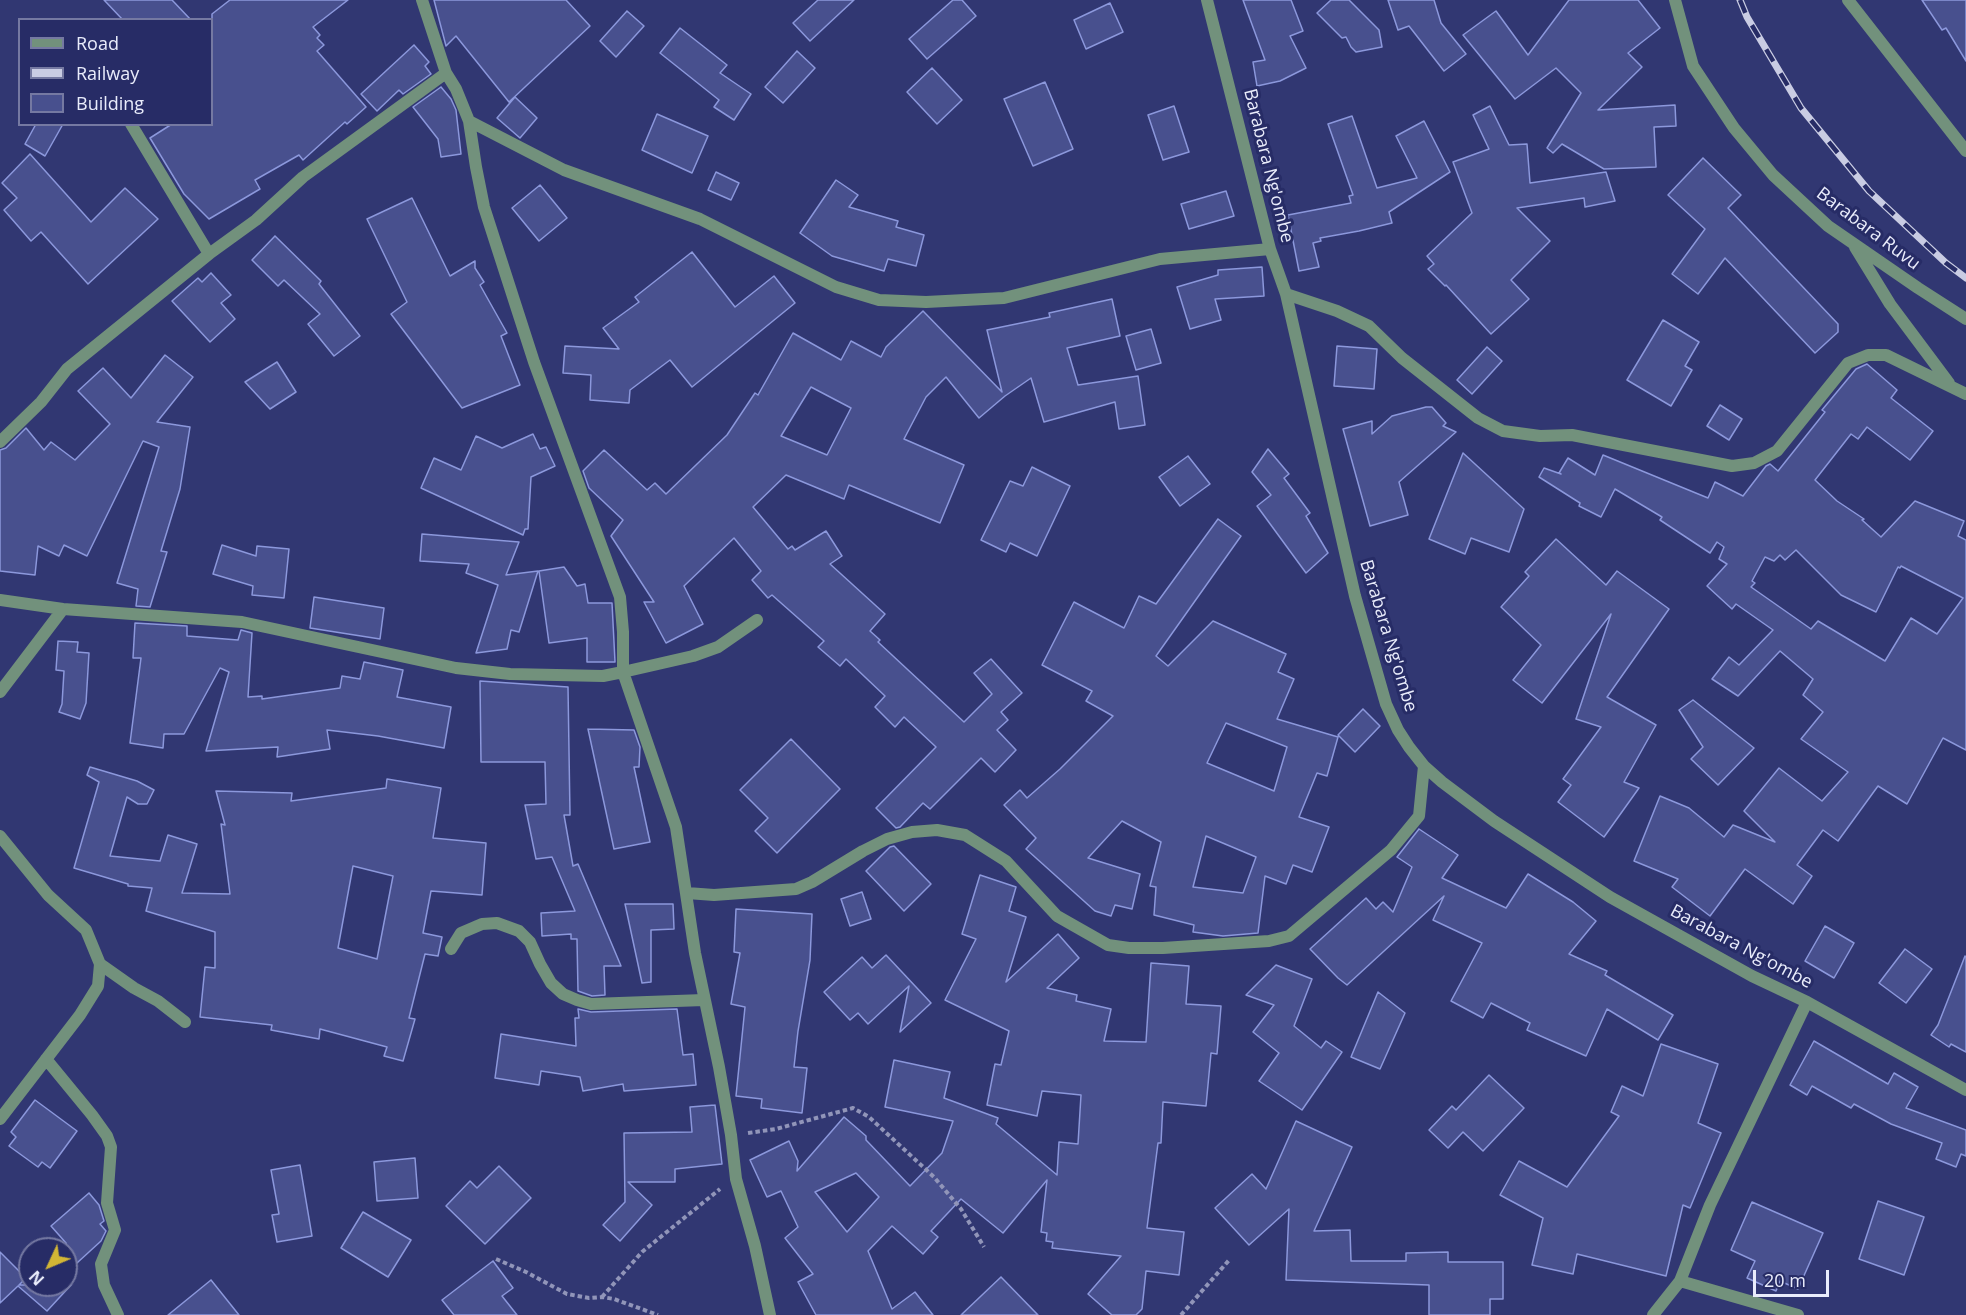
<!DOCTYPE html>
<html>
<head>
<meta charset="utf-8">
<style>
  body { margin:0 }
  #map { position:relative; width:1966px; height:1315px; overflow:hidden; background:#313772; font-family:"Open Sans",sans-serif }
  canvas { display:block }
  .legend { position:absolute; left:18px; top:18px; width:195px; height:108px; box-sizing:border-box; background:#272c66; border:2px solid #7579a2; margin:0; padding:8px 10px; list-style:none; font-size:18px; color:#e9ecfb }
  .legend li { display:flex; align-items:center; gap:12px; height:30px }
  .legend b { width:30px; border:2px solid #7579a2 }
  .north { position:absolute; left:18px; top:1237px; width:60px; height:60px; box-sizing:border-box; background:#272c66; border:2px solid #7579a2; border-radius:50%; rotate:226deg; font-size:16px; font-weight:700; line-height:24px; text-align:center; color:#e9ecfb }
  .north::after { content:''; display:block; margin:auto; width:21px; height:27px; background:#d3b635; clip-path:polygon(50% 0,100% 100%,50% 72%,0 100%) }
  .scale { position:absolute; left:1753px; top:1270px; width:76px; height:27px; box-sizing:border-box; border:3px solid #e9ecfb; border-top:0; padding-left:8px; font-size:18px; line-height:21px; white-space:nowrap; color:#e9ecfb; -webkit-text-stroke:4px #272c66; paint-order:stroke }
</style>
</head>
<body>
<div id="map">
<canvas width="1966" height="1315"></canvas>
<ul class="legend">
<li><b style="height:8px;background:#72917c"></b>Road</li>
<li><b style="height:8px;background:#c9cce3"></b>Railway</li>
<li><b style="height:16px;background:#48508e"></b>Building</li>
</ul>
<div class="north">N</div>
<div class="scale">20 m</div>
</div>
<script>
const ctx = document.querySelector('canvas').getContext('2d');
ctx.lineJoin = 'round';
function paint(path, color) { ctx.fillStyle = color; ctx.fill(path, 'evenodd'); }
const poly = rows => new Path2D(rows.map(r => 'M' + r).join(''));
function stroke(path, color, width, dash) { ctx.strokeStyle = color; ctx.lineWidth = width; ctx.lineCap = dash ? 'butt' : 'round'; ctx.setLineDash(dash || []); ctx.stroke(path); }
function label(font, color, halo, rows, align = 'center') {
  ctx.font = font + ' "Open Sans",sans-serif'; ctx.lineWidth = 6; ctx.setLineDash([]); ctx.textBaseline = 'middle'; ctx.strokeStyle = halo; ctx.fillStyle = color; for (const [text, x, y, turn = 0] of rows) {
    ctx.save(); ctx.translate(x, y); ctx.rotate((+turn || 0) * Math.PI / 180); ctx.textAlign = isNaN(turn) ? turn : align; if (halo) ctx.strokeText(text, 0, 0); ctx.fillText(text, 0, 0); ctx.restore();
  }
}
const building = poly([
  [104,0,172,0,191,20,123,20,104,0],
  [230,0,348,0,313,27,320,35,317,38,324,45,317,51,366,107,347,124,345,122,303,160,299,155,255,180,260,189,209,219,184,194,150,138,172,124,212,124,212,14,230,0],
  [434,0,566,0,590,26,509,102,456,36,446,46,434,0],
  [818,0,854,0,810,41,793,23,818,0],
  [953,0,962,0,976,16,927,59,909,39,953,0],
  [1243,0,1291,0,1303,31,1290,36,1306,68,1280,81,1257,86,1253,62,1265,60,1243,0],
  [1331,0,1349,0,1379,30,1382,47,1356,52,1351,47,1346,37,1342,38,1317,13,1331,0],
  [1388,0,1434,0,1441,23,1466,54,1444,71,1409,26,1398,30,1388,0],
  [1569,0,1638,0,1660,28,1628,53,1642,67,1598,110,1675,105,1676,126,1654,127,1656,167,1604,169,1562,144,1553,153,1547,148,1581,93,1556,68,1515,99,1463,35,1496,11,1528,55,1569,0],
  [1922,0,1966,0,1966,61,1946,28,1942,30,1922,0],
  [1110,3,1123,32,1086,49,1074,20,1110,3],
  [627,11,644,26,616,57,600,41,627,11],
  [680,28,727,65,720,73,751,94,734,120,714,107,719,100,660,53,680,28],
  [414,45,429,62,425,66,431,74,403,94,399,90,377,111,361,94,414,45],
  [797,51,815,68,783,103,765,87,797,51],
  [932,68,962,100,937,124,907,92,932,68],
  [1045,82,1073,149,1033,166,1004,99,1045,82],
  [441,87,451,99,456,110,461,154,441,157,438,139,413,107,441,87],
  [515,97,537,118,520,138,497,118,515,97],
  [1174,106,1189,152,1163,160,1148,115,1174,106],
  [1490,106,1509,145,1527,144,1530,183,1606,172,1615,201,1585,207,1584,198,1517,208,1550,241,1511,280,1529,299,1491,334,1446,285,1445,286,1428,269,1434,264,1427,256,1472,213,1453,162,1489,149,1473,115,1490,106],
  [657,114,708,136,692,173,642,150,657,114],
  [1352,116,1377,188,1417,178,1396,136,1424,121,1450,172,1389,212,1392,223,1359,231,1320,238,1321,241,1313,243,1319,267,1299,271,1288,215,1351,203,1349,196,1353,195,1328,124,1352,116],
  [36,124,63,124,45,156,25,144,36,124],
  [30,154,91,222,125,188,158,219,88,284,41,232,31,241,4,210,17,198,2,183,30,154],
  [1703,158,1741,195,1728,208,1838,324,1838,332,1815,353,1725,258,1698,294,1672,274,1705,229,1668,195,1703,158],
  [716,172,739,183,731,200,708,190,716,172],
  [836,180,858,195,849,207,898,221,896,227,924,235,916,266,888,259,884,271,832,256,800,233,836,180],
  [540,185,567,218,539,241,512,208,540,185],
  [1226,191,1234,216,1189,229,1181,204,1226,191],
  [412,198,450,276,475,261,475,268,484,282,480,285,507,333,501,336,520,385,462,408,391,314,407,302,367,219,412,198],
  [275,236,321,281,319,284,360,336,334,356,308,324,320,314,284,280,278,286,252,260,275,236],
  [692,252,735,307,774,276,795,303,692,387,670,360,630,390,629,403,590,400,591,375,563,373,565,346,619,349,603,328,639,302,635,297,692,252],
  [1262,267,1264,296,1215,299,1221,320,1190,329,1177,287,1218,275,1218,270,1262,267],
  [211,273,231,295,221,303,235,319,210,342,172,301,198,278,202,282,211,273],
  [1112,299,1120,336,1067,348,1078,385,1138,376,1145,425,1119,429,1115,402,1044,422,1031,378,1005,396,979,418,946,377,926,397,904,439,964,465,940,523,849,485,844,499,786,475,753,507,788,549,792,546,795,550,826,531,842,556,830,564,885,614,870,631,880,640,878,642,964,722,992,694,974,673,991,659,1022,693,1001,712,1008,720,997,730,1016,750,995,772,981,758,930,809,923,803,900,827,896,828,876,808,936,747,904,717,895,727,875,707,885,696,846,659,840,666,818,647,824,641,772,595,768,598,752,580,761,571,734,538,684,586,703,624,666,643,644,602,654,602,611,536,623,520,589,488,583,471,604,450,647,490,655,483,666,494,727,435,755,393,758,395,793,333,841,360,851,341,881,357,886,347,923,311,1002,392,987,330,1050,317,1049,313,1112,299],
  [811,387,851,408,827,455,781,436,811,387],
  [1663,320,1699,342,1685,366,1692,370,1671,406,1627,380,1663,320],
  [1151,329,1161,363,1136,370,1126,336,1151,329],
  [1337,346,1377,349,1374,389,1334,386,1337,346],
  [1487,347,1502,361,1472,394,1457,380,1487,347],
  [165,355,193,377,157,422,190,427,180,489,161,551,167,552,150,607,136,606,138,589,117,583,159,447,143,441,87,556,64,545,59,556,38,546,35,575,0,571,0,450,6,448,26,428,44,450,51,442,75,460,110,424,78,391,103,368,131,398,165,355],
  [277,362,296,392,270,409,245,382,277,362],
  [1867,364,1897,390,1891,398,1933,431,1910,460,1867,427,1858,439,1851,434,1815,480,1837,501,1864,519,1862,520,1881,537,1915,501,1964,521,1958,536,1966,540,1966,750,1943,738,1907,804,1878,786,1838,841,1823,830,1797,865,1812,876,1793,904,1745,869,1710,916,1672,887,1678,879,1634,861,1660,796,1689,808,1724,837,1733,825,1775,842,1744,811,1779,768,1822,801,1848,772,1801,739,1823,712,1803,695,1813,679,1780,651,1738,696,1712,679,1729,657,1739,665,1773,630,1736,604,1732,609,1707,586,1727,564,1719,559,1724,547,1717,542,1710,553,1660,520,1662,517,1615,489,1601,517,1579,506,1580,503,1539,477,1544,468,1561,474,1559,473,1568,458,1595,475,1603,455,1708,498,1715,482,1743,496,1766,466,1770,464,1778,471,1825,412,1822,410,1856,369,1867,364],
  [1796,550,1841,595,1876,612,1898,567,1900,568,1901,566,1963,598,1937,634,1911,618,1885,661,1818,621,1811,629,1751,587,1755,583,1752,581,1765,557,1774,561,1780,555,1785,560,1796,550],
  [1720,405,1742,419,1729,440,1707,426,1720,405],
  [1426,407,1432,407,1446,423,1443,426,1456,432,1399,482,1408,515,1370,526,1343,429,1372,421,1372,434,1392,416,1426,407],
  [533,434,540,449,546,447,555,466,531,477,528,529,525,529,523,535,421,488,434,458,461,470,476,436,502,448,533,434],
  [1268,449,1289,474,1284,478,1310,513,1306,516,1328,553,1306,573,1257,506,1271,495,1252,472,1268,449],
  [1463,453,1524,509,1509,552,1471,538,1465,554,1429,539,1463,453],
  [1188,456,1210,484,1180,506,1159,477,1188,456],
  [1032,467,1070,486,1037,556,1010,543,1006,552,981,540,1010,481,1023,486,1032,467],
  [1218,519,1241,536,1156,656,1168,666,1213,621,1286,654,1278,672,1294,679,1277,719,1338,737,1327,776,1317,773,1299,817,1329,827,1312,872,1293,865,1286,884,1265,876,1258,933,1223,936,1193,932,1194,925,1154,915,1156,887,1150,886,1161,842,1122,821,1088,858,1140,874,1132,909,1115,905,1111,916,1095,911,1026,849,1036,838,1004,805,1020,790,1027,798,1060,769,1113,716,1086,701,1092,691,1042,665,1074,602,1124,628,1139,596,1156,604,1218,519],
  [1226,723,1287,747,1274,791,1207,763,1226,723],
  [1206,836,1256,857,1243,893,1193,887,1206,836],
  [422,534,519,542,506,575,538,571,519,632,511,630,507,649,476,653,498,585,466,573,469,564,420,561,422,534],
  [1556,539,1606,585,1617,571,1669,609,1607,697,1656,725,1624,782,1639,788,1604,837,1558,802,1571,785,1563,779,1601,727,1576,719,1611,614,1542,703,1513,680,1541,645,1501,607,1529,576,1525,572,1556,539],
  [222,545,256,556,257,546,289,549,284,598,252,595,253,586,213,574,222,545],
  [564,567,577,586,585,584,588,603,612,603,615,662,587,662,587,638,549,643,539,571,564,567],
  [314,597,384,608,380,639,310,628,314,597],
  [135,623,187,626,187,636,238,640,241,630,252,633,248,697,262,696,262,699,340,688,342,676,360,679,364,662,403,670,397,697,451,707,444,748,378,736,327,730,330,749,277,757,278,747,206,751,229,672,220,668,184,734,164,734,163,748,130,743,141,658,133,658,135,623],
  [58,641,78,642,77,652,89,653,86,703,80,719,59,712,62,704,64,671,56,670,58,641],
  [480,681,568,687,570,815,564,815,573,866,578,864,621,966,604,966,605,995,592,996,578,991,577,939,571,939,571,934,542,936,541,913,575,911,552,857,536,859,525,805,546,804,545,762,481,762,480,681],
  [1693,700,1754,748,1718,785,1691,759,1703,747,1679,710,1693,700],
  [1363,709,1380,726,1355,752,1338,735,1363,709],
  [588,729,634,730,640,747,639,767,634,767,650,842,614,849,588,729],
  [791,739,840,789,777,853,755,831,768,818,740,790,791,739],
  [90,767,137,781,154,790,147,804,138,804,127,797,110,856,160,861,168,835,197,844,182,893,230,894,221,824,225,825,216,791,292,793,291,801,386,788,387,779,441,788,433,838,486,843,482,895,431,891,423,933,442,937,438,956,425,954,409,1018,415,1019,403,1061,384,1056,387,1047,320,1029,319,1039,271,1030,272,1025,200,1017,205,967,215,968,215,932,146,911,152,888,128,886,128,884,74,868,99,782,87,775,90,767],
  [353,866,393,876,377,959,338,948,353,866],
  [1419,829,1458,855,1442,878,1506,908,1528,874,1573,902,1596,921,1569,954,1607,971,1605,975,1673,1015,1658,1040,1607,1009,1586,1056,1527,1030,1530,1023,1491,1003,1483,1018,1451,1001,1482,943,1433,920,1444,896,1347,985,1338,978,1310,949,1366,898,1376,909,1383,902,1393,912,1412,867,1397,857,1419,829],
  [894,846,931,884,904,911,866,871,890,847,894,846],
  [980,875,1016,887,1009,911,1026,917,1006,982,1058,934,1079,958,1047,988,1077,995,1076,1001,1111,1009,1104,1041,1146,1042,1151,963,1189,966,1186,1004,1221,1006,1217,1054,1211,1053,1206,1106,1163,1102,1161,1143,1158,1143,1147,1228,1184,1232,1179,1275,1146,1271,1142,1309,1136,1315,1112,1315,1088,1294,1121,1256,1052,1248,1053,1242,1046,1241,1047,1233,1041,1232,1047,1180,1003,1233,961,1199,931,1231,938,1237,923,1254,892,1226,868,1251,892,1309,915,1292,933,1315,816,1315,798,1282,813,1274,785,1238,798,1227,781,1191,767,1197,750,1160,789,1141,798,1161,797,1171,844,1117,866,1136,866,1140,910,1186,942,1153,953,1121,885,1107,894,1060,950,1072,944,1098,998,1118,996,1124,1057,1175,1059,1142,1078,1144,1081,1095,1042,1091,1037,1116,987,1105,995,1064,1001,1065,1009,1031,945,1000,976,939,962,934,980,875],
  [856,1173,879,1197,847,1232,815,1192,856,1173],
  [862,892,871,919,850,926,841,899,862,892],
  [625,904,673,904,674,929,651,930,651,982,642,983,625,904],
  [736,909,812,914,810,960,798,1031,794,1067,807,1068,802,1113,761,1108,762,1099,736,1096,745,1007,731,1004,740,953,734,952,736,909],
  [1825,926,1854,943,1834,978,1805,961,1825,926],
  [1905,949,1932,969,1906,1003,1879,983,1905,949],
  [886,955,931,1003,900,1032,909,986,868,1024,858,1013,850,1020,824,992,862,957,872,968,886,955],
  [1965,956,1966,957,1966,1052,1951,1044,1949,1047,1931,1035,1938,1025,1965,956],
  [1276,965,1312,979,1294,1026,1321,1048,1326,1041,1342,1052,1302,1110,1259,1081,1279,1053,1253,1032,1274,1005,1246,995,1276,965],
  [1378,992,1405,1013,1380,1069,1351,1057,1378,992],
  [578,1009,591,1012,677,1009,683,1055,693,1054,696,1085,624,1091,623,1084,583,1091,580,1077,541,1071,539,1085,495,1078,501,1034,576,1046,575,1018,579,1018,578,1009],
  [1814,1041,1888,1084,1894,1073,1918,1087,1906,1108,1966,1130,1966,1156,1961,1154,1956,1167,1936,1159,1942,1143,1891,1124,1854,1104,1851,1108,1812,1086,1807,1095,1790,1085,1814,1041],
  [1661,1044,1718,1064,1698,1123,1721,1133,1690,1208,1683,1205,1666,1276,1577,1254,1573,1274,1532,1265,1543,1218,1500,1195,1519,1161,1567,1187,1619,1116,1611,1112,1622,1086,1643,1096,1661,1044],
  [1489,1075,1524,1108,1483,1151,1463,1132,1448,1148,1429,1130,1452,1106,1456,1110,1489,1075],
  [35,1100,77,1131,50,1168,42,1162,38,1167,9,1146,16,1137,11,1132,35,1100],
  [715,1105,722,1164,675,1169,675,1182,628,1182,652,1205,620,1241,603,1225,625,1202,624,1133,692,1132,690,1107,715,1105],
  [1296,1121,1352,1147,1314,1231,1350,1230,1351,1261,1406,1261,1406,1253,1448,1252,1448,1262,1503,1262,1503,1299,1490,1299,1490,1315,1429,1315,1429,1285,1286,1280,1289,1209,1249,1245,1215,1208,1252,1174,1266,1189,1296,1121],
  [415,1158,418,1198,377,1201,374,1162,415,1158],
  [300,1165,312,1236,277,1242,272,1215,279,1214,271,1170,300,1165],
  [499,1166,531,1198,485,1244,446,1206,470,1181,477,1188,499,1166],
  [89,1193,99,1205,104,1221,100,1224,106,1231,101,1241,66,1273,66,1243,51,1226,89,1193],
  [1878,1201,1924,1217,1904,1275,1859,1259,1878,1201],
  [1752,1202,1823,1233,1798,1289,1780,1281,1776,1291,1747,1278,1755,1261,1731,1250,1752,1202],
  [363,1212,411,1240,388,1277,341,1248,363,1212],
  [0,1252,26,1278,19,1285,71,1285,47,1311,18,1286,0,1303,0,1252],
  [493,1261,513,1288,502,1296,517,1315,454,1315,442,1300,493,1261],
  [1001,1277,1038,1315,961,1315,1001,1277],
  [211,1280,239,1315,168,1315,211,1280]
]);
paint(building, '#48508e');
stroke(building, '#8c98dc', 1.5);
stroke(poly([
  [748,1133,776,1129,853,1108,869,1117,934,1177,961,1209,984,1247],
  [496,1259,526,1272,567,1294,589,1298,602,1297,614,1299,658,1315],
  [602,1297,642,1252,720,1189],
  [1181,1315,1230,1259]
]), '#9195b9', 4, [4.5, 3]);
stroke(poly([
  [422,0,446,73,456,89,469,121,564,170,700,219,836,287,879,300,926,302,1004,298,1160,259,1270,249],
  [1207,0,1270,249,1286,294,1355,596,1386,704,1398,730,1409,747,1424,766,1442,782,1494,821,1610,897,1752,976,1807,1002,1966,1090],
  [1675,0,1693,66,1734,128,1773,175,1828,226,1918,288,1966,319],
  [1848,0,1966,151],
  [469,121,476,167,484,207,534,362,620,597,623,632,623,672,676,827,695,953,719,1067,731,1135,736,1179,755,1246,770,1315],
  [131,124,209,254],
  [1855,247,1890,304,1949,383],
  [1286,294,1337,311,1369,326,1402,358,1478,418,1503,431,1540,436,1572,435,1732,466,1754,463,1777,451,1848,363,1868,355,1886,355,1966,394],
  [0,442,41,402,67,369,209,254,256,220,303,177,446,73],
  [0,600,63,609,242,622,456,668,510,674,603,676,623,672,693,656,718,647,757,620],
  [0,692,63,609],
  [0,836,48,895,86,930,100,964,98,986,80,1015,0,1119],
  [687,893,714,895,796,889,812,882,863,851,887,839,912,832,937,830,965,835,1006,861,1057,916,1108,945,1129,948,1163,948,1269,941,1289,936,1391,850,1419,816,1424,766],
  [451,949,461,933,482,924,497,923,519,931,530,942,540,964,551,983,563,994,577,1000,591,1004,704,1000],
  [100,964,134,988,158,1001,185,1022],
  [46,1059,92,1115,107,1136,111,1147,107,1203,115,1230,101,1264,104,1285,118,1315],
  [1680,1281,1798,1315],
  [1653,1315,1680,1281,1710,1205,1807,1002]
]), '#72917c', 12);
const rail = poly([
  [1740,0,1747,17,1801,108,1869,191,1946,263,1966,278]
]);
stroke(rail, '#c9cce3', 7);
stroke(rail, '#272c66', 4.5, [14]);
label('18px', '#e9ecfb', '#272c66', [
  ["Barabara Ng'ombe",1268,166,76],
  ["Barabara Ruvu",1868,229,37],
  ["Barabara Ng'ombe",1388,636,73],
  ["Barabara Ng'ombe",1741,947,28]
]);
</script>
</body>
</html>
